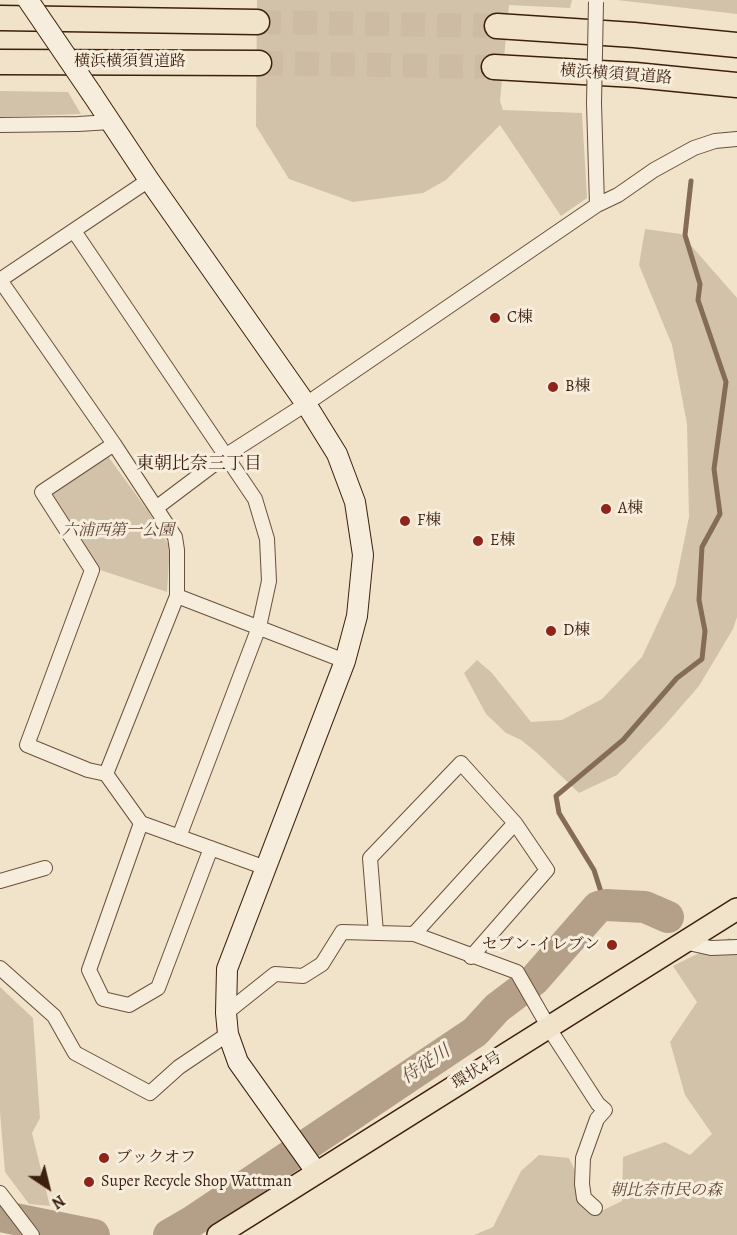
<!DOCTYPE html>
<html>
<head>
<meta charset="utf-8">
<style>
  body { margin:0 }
  #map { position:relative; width:737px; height:1235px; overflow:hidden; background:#f1e3c9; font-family:Alegreya,serif }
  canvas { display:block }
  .north { position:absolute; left:18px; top:1157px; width:60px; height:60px; -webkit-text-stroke:4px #f6eddc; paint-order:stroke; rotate:145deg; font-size:16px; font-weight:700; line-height:24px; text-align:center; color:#3d1f0d }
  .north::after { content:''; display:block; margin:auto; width:21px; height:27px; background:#3d1f0d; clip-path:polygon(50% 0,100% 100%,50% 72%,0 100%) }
</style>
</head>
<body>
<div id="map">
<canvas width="737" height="1235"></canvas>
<div class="north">N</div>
</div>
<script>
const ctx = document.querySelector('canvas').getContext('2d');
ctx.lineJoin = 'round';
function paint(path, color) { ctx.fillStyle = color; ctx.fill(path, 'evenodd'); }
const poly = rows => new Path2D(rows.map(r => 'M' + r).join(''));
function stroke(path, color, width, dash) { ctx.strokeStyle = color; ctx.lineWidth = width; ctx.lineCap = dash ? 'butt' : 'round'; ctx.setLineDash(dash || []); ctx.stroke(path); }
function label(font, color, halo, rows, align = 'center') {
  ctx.font = font + ' Alegreya,"Noto Serif JP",serif'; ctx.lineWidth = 6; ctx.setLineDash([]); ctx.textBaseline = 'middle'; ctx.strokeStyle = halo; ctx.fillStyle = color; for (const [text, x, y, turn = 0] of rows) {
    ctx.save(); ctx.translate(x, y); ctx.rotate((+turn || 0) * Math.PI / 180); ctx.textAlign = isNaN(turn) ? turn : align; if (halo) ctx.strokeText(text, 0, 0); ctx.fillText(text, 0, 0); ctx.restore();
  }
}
paint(poly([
  [257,0,572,0,570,8,509,5,500,101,503,110,582,113,587,198,561,216,500,125,446,180,423,193,353,202,289,179,256,126],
  [617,0,737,0,737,14],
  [0,91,68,92,81,114,0,117],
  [645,229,681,234,737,298,737,617,733,629,699,686,665,725,617,775,579,793,536,752,521,740,506,733,486,714,464,673,477,660,492,673,531,722,562,720,602,699,642,657,675,586,689,517,687,424,672,345,639,265],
  [107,455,148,511,170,547,167,592,100,570,52,493],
  [729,938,737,941,737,1235,474,1235,493,1227,521,1171,539,1155,569,1158,595,1214,622,1201,623,1157,665,1142,690,1155,712,1134,685,1095,670,1042,697,1002,673,966],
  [0,987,33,1018,40,1118,32,1133,50,1206,29,1204,5,1172,0,1112]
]), '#d2c2a9');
stroke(poly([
  [598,907,601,892,594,870,559,813,556,796,623,740,677,678,702,659,705,631,699,600,702,547,720,514,714,469,726,382,698,300,700,284,685,235,691,181]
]), '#846c57', 5);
stroke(poly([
  [0,1216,94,1235],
  [169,1235,193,1221,475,1032,497,1008,534,980,598,907,606,905,645,907,668,917]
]), '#b4a089', 32);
stroke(poly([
  [257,22,497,26],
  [259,63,494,67]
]), '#cdbca3', 24, [24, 12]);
const street = poly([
  [0,125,78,124,111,122],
  [597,205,618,195,654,170,694,148,715,141,737,139],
  [74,231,255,499,267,539,269,581,259,627,179,837],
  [0,280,114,444,175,537,177,550,177,596,106,774,141,823,266,868],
  [0,280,149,180],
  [156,508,225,456,306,404,597,205,594,103],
  [177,596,345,661],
  [106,774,88,770,27,745,92,570,42,492,114,444],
  [141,823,89,970,103,999,129,1005,158,988,211,848],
  [0,881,45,868],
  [376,933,370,858,461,763,515,823,547,870,471,957],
  [414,934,515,823],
  [684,942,711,948,737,947],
  [0,968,54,1016,75,1053,150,1093,179,1067,228,1034],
  [226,1013,275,974,303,976,322,964,342,932,414,934,517,972,552,1033,598,1104,605,1110,597,1119,583,1158,582,1184,584,1198,595,1208],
  [0,1193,32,1235]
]);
const secondary = poly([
  [92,94,149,180,306,404,337,454,355,502,363,555,357,616,345,661,227,969,226,1013,228,1034,238,1062,317,1173]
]);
const primary = poly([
  [218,1235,737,909]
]);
const highway = poly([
  [0,18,257,22],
  [497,26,634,35,737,45],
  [0,62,259,63],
  [494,67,635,75,737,85]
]);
stroke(street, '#6a503c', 16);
stroke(secondary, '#3d1f0d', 22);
stroke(primary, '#3d1f0d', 24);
stroke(highway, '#3d1f0d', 27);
stroke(street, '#f6eddc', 14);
stroke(secondary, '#f6eddc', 20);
stroke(primary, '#f1e3c9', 21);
stroke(highway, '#f1e3c9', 24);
const streetBridge = poly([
  [594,103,596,2]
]);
const secondaryBridge = poly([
  [28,0,92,94]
]);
stroke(streetBridge, '#6a503c', 16, []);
stroke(secondaryBridge, '#3d1f0d', 22, []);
stroke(streetBridge, '#f6eddc', 14);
stroke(secondaryBridge, '#f6eddc', 20);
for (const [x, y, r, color] of [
  [495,318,6,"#8f2418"],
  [553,387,6,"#8f2418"],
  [606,509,6,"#8f2418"],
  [405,521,6,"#8f2418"],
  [478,541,6,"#8f2418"],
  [551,631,6,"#8f2418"],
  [612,945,6,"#8f2418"],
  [104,1158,6,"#8f2418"],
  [89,1182,6,"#8f2418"]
]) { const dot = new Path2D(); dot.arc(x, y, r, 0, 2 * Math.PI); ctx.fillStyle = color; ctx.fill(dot); stroke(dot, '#f6eddc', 2); }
label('16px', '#3d1f0d', '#f6eddc', [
  ["横浜横須賀道路",130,62],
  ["横浜横須賀道路",616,75,4],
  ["環状4号",477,1071,-32]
]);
label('16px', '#3d1f0d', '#f6eddc', [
  ["C棟",507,318],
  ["B棟",565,387],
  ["A棟",618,509],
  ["F棟",417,521],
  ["E棟",490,541],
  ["D棟",563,631],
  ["セブン-イレブン",600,945,"right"],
  ["ブックオフ",116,1158],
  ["Super Recycle Shop Wattman",101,1182]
], 'left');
label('italic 16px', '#624834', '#f6eddc', [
  ["六浦西第一公園",118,531],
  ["朝比奈市民の森",666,1191]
]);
label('18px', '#3d1f0d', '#f6eddc', [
  ["東朝比奈三丁目",199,465]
]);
label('italic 18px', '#674c38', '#f6eddc', [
  ["侍従川",426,1065,-34]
]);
</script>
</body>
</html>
